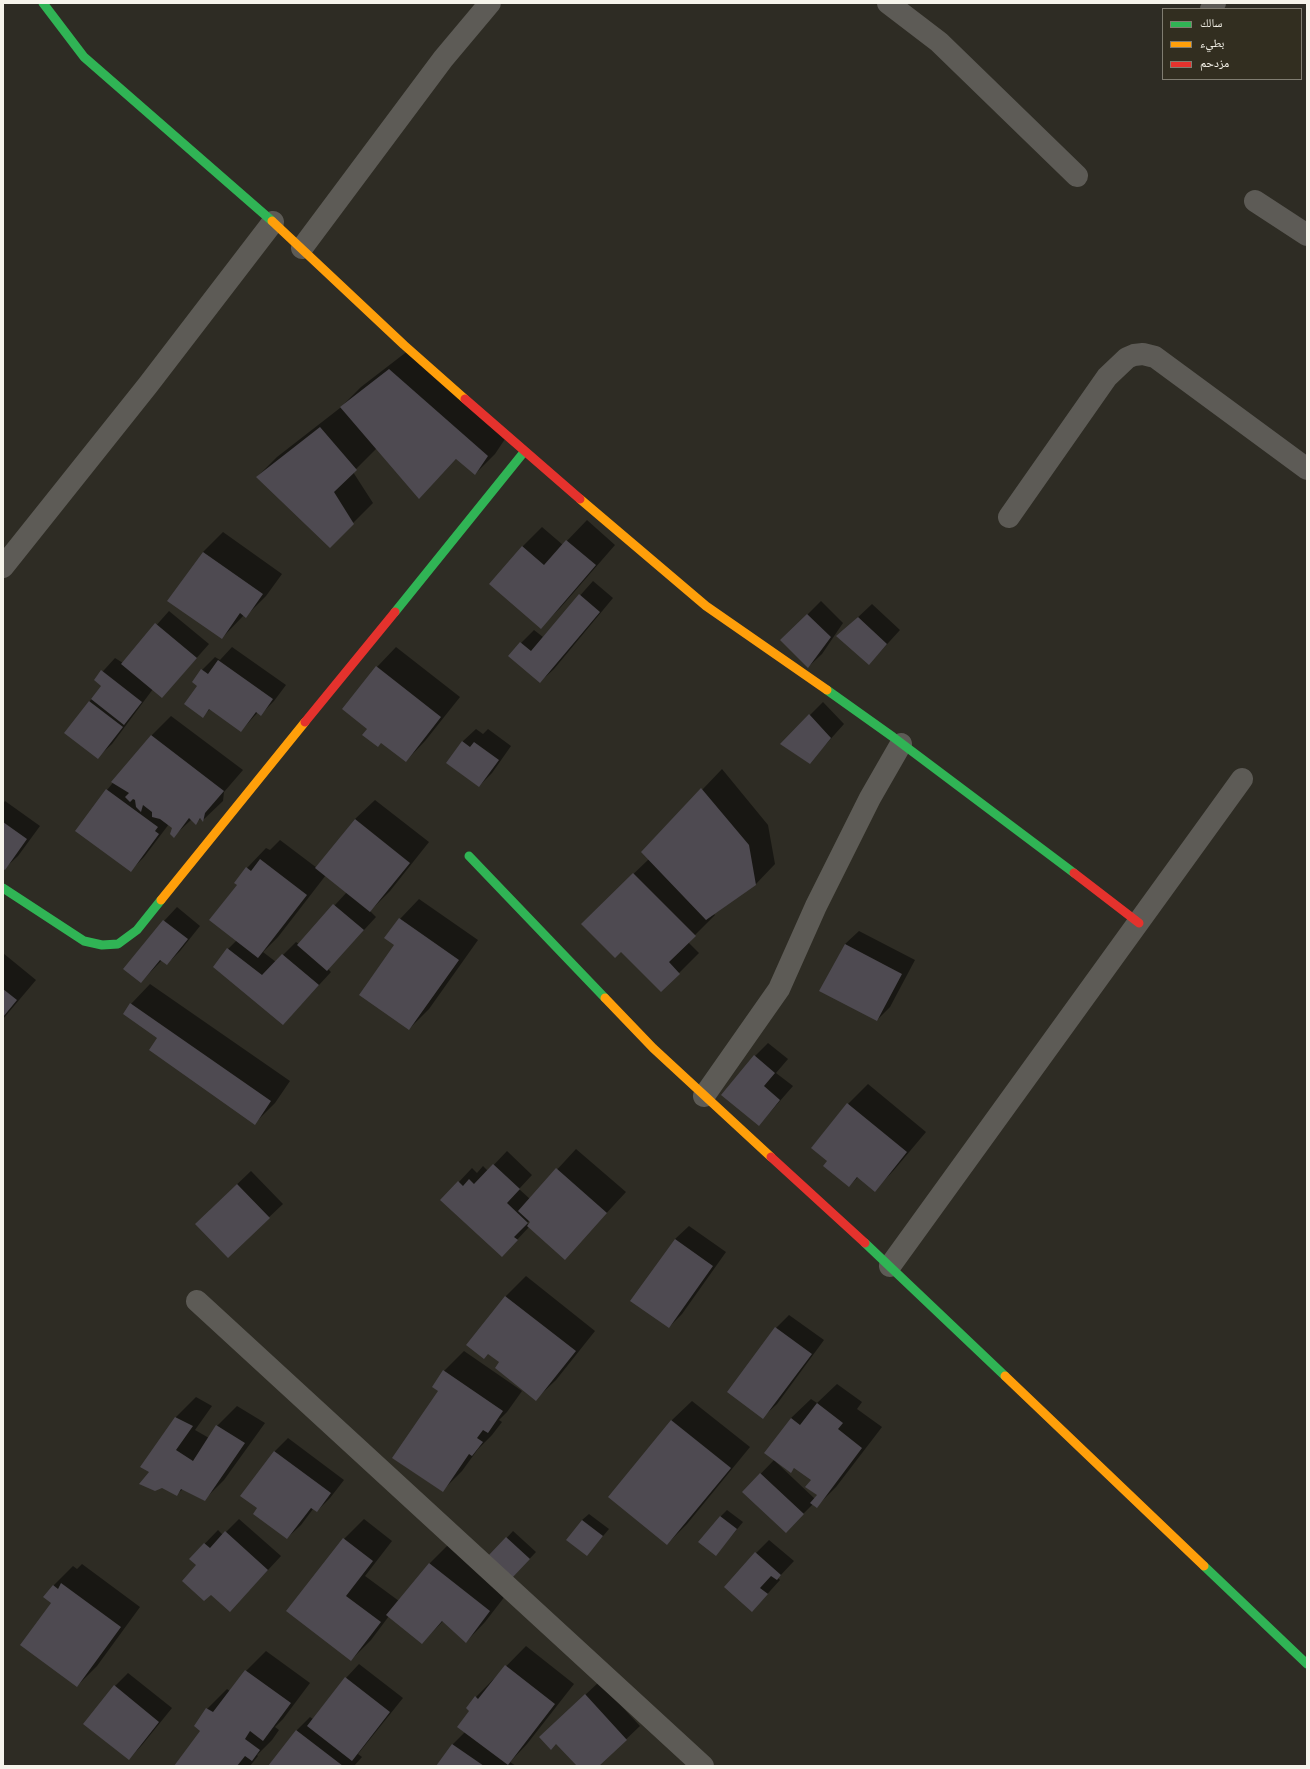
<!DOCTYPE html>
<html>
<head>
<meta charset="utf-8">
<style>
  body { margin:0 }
  #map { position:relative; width:1310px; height:1769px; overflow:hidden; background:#2e2c24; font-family:"Noto Sans","Noto Naskh Arabic",sans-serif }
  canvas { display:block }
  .frame { position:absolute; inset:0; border:4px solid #f6f4eb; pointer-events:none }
  .legend { position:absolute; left:1162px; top:8px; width:140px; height:72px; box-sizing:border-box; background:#322e20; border:1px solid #807d71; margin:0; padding:5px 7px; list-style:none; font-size:12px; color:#f6f4eb }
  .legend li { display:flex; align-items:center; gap:8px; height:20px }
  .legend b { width:20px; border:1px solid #807d71 }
</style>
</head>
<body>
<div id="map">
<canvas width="1310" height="1769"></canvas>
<div class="frame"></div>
<ul class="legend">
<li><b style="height:5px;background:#30b455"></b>سالك</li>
<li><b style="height:5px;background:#ff9f0a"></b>بطيء</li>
<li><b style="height:5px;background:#e5322d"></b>مزدحم</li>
</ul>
</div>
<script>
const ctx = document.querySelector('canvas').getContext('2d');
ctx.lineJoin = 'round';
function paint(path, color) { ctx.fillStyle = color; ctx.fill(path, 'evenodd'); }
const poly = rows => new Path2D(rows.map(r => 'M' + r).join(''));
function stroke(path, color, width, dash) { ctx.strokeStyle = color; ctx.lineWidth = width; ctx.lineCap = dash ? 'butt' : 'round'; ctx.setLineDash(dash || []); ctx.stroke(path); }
paint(poly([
  [409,350,507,436,495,454,475,474,457,458,439,477,377,448,353,472,373,503,330,546,257,477,277,457,340,408,361,387],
  [587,520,615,545,561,607,541,627,522,547,542,527,563,545],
  [223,532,282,574,266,596,246,616,244,615,222,638,203,552],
  [593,581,613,598,554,669,540,682,521,643,534,630,543,637],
  [821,601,843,623,822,654,808,667,782,640],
  [872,604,900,630,869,664,838,636],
  [169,611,209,644,162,697,153,689,112,744,98,757,89,702,103,686,95,680,115,658,123,663],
  [232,647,286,685,274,701,261,714,258,712,241,731,210,709,203,716,198,686,202,670,215,657,220,660],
  [396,647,460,697,425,741,406,761,368,729,377,667],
  [823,702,844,724,810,762,781,744],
  [171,716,243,770,224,792,223,801,203,820,201,818,196,823,192,819,174,836,173,827,169,824,144,857,131,870,77,831,107,790,151,736],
  [476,729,483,734,488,729,511,746,492,773,479,786,462,742],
  [722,769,768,825,775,864,755,885,714,914,715,915,688,942,699,953,661,991,602,904,649,859,643,852],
  [375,800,429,842,390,891,370,911,376,917,328,969,331,972,283,1024,228,949,237,940,238,885,247,868,266,848,270,850,280,840,317,868,355,819],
  [326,875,347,892,299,944,296,942,276,962,263,952,278,937],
  [5,801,40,826,18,856,4,869,3,868,3,804],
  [419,899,478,940,429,1009,409,1029,396,945,400,919],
  [177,907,200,926,180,951,167,964,162,960,141,982,125,969,164,921],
  [859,931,915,960,890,1007,877,1020,845,944],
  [3,953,36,980,3,1019],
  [150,984,290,1081,275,1103,255,1123,159,1038,131,1004],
  [768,1043,788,1059,776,1073,793,1086,759,1125,755,1056],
  [868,1084,926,1132,894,1170,875,1190,858,1177,849,1186,829,1160,812,1147,848,1104],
  [576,1149,626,1192,565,1258,529,1227,515,1242,442,1200,472,1168,477,1173,483,1166,488,1171,507,1151,532,1175,519,1189,530,1199],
  [530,1220,532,1222,529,1225,527,1223],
  [251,1171,283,1204,228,1256,210,1210],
  [689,1226,726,1252,682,1314,669,1327,675,1239],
  [526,1276,595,1331,556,1380,536,1399,501,1362,488,1353,468,1345,506,1296],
  [789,1315,824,1340,777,1404,763,1417,776,1328],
  [464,1351,522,1391,507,1412,499,1420,502,1422,492,1435,478,1449,462,1471,442,1491,444,1371],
  [837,1384,862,1402,857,1409,882,1427,836,1487,816,1507,813,1504,799,1518,743,1492,775,1459,791,1418,811,1399,817,1403],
  [777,1461,791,1471,795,1467,812,1480,818,1495,815,1499,776,1462],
  [196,1397,212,1406,195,1430,209,1438,217,1426,237,1406,265,1423,224,1480,204,1500,183,1489,176,1495,150,1472,176,1417],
  [692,1401,750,1447,687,1524,667,1544,609,1497,672,1420],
  [288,1438,344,1480,330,1498,317,1511,313,1509,301,1525,287,1538,259,1508,242,1496,275,1451],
  [727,1510,743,1522,716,1555,720,1517],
  [589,1514,609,1529,587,1555,582,1520],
  [239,1519,281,1556,243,1597,190,1559,218,1530,223,1535],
  [364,1519,392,1541,365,1576,399,1601,429,1564,449,1544,509,1591,485,1622,466,1642,443,1621,422,1643,389,1616,371,1640,351,1660,288,1611,344,1539],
  [513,1531,536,1552,519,1570,490,1556],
  [769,1540,794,1561,778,1578,780,1580,752,1611,756,1553],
  [82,1564,140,1607,97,1666,77,1686,52,1603,53,1586,73,1566,77,1569],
  [526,1646,574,1684,527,1744,510,1762,516,1766,437,1766,453,1744,465,1732,476,1697],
  [266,1651,310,1683,283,1719,275,1727,279,1730,272,1740,257,1755,258,1756,250,1766,175,1766,202,1730,207,1709,227,1689,230,1691,246,1671],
  [359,1664,403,1698,358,1754,362,1757,354,1766,269,1766,297,1730,310,1717,313,1719,346,1678],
  [128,1673,172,1708,142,1745,129,1759,115,1686],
  [599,1682,640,1726,598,1766,578,1766,554,1724]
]), '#0007');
paint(poly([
  [389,369,488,456,475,475,456,459,419,499,340,407],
  [320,427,357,470,334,492,354,524,330,548,256,477],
  [566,540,596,565,541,629,489,584,522,546,544,565],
  [203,552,263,594,246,618,240,613,222,639,167,601],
  [579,594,600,612,540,683,508,656,520,642,531,651],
  [807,614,831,637,808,668,780,640],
  [858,617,887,644,869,665,836,636],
  [155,623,197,658,162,698,121,664],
  [218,660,273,699,261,716,256,712,241,732,209,709,203,718,184,704,197,686,192,682,201,669,208,674],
  [376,666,441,717,406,762,381,743,378,747,362,735,367,729,342,709],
  [101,670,142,702,124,725,91,699,101,686,94,680],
  [89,701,123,727,98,759,64,733],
  [809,714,831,738,810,764,780,744],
  [151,735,224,791,205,813,203,822,200,818,196,825,189,818,174,838,170,834,172,828,160,819,152,817,152,812,143,805,141,812,136,807,135,800,133,799,130,802,125,797,129,793,111,782],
  [462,741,470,747,474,742,499,760,479,787,446,763],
  [701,788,749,845,756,885,706,920,641,852],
  [106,789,158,827,155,831,159,834,131,872,75,831],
  [355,819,410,863,370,912,315,868],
  [3,822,27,839,5,870,3,869],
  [260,859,307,895,258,958,209,920,237,885,234,883,246,867,251,871],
  [633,873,696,936,669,962,680,974,661,992,621,952,615,958,581,924],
  [333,904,364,930,327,971,297,945],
  [399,918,459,960,409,1030,359,995,394,945,384,938],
  [163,920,188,939,167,965,160,960,141,983,123,969],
  [845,944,902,974,877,1021,819,991],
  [227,948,262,975,282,954,319,985,283,1025,213,967],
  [3,989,17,1000,3,1017],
  [130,1003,271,1101,255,1125,149,1050,157,1038,123,1014],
  [754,1055,775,1073,764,1086,780,1100,759,1126,721,1095],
  [847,1103,907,1152,875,1192,857,1177,849,1187,823,1166,827,1161,811,1148],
  [493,1164,520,1189,507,1203,528,1223,514,1237,518,1240,502,1257,440,1200,458,1181,463,1186,469,1179,474,1184],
  [556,1168,607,1213,565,1260,527,1226,530,1222,518,1211],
  [237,1184,270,1218,228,1258,195,1224],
  [675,1239,713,1266,669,1328,630,1301],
  [505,1296,576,1351,536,1401,495,1368,499,1362,488,1354,484,1359,466,1345],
  [775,1327,812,1354,763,1419,727,1392],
  [443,1370,503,1411,488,1433,483,1430,477,1438,483,1442,472,1456,469,1454,443,1492,392,1458,438,1391,432,1387],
  [817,1403,843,1423,838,1429,862,1448,817,1508,810,1503,817,1495,805,1487,811,1480,794,1468,791,1473,764,1453,791,1418,800,1425],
  [175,1417,193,1426,176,1450,193,1461,216,1425,245,1443,205,1501,181,1489,177,1496,162,1488,155,1491,139,1484,149,1472,140,1467],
  [671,1420,731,1468,667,1545,608,1497],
  [274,1451,331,1493,317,1512,311,1508,287,1539,253,1514,257,1508,240,1496],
  [760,1473,804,1514,786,1533,742,1492],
  [720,1516,737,1529,716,1556,698,1542],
  [582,1520,603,1536,587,1556,566,1540],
  [225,1531,268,1570,230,1612,211,1595,204,1601,182,1581,196,1565,189,1559,204,1543,210,1548],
  [506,1537,530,1559,512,1578,488,1556],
  [343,1538,373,1561,346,1596,381,1622,351,1661,286,1611],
  [755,1552,781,1575,777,1580,771,1576,760,1588,768,1594,752,1612,724,1587],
  [429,1563,490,1611,466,1643,442,1621,422,1644,386,1615],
  [61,1583,121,1627,77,1687,20,1645,51,1603,43,1597,53,1585,58,1589],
  [505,1665,555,1704,508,1765,457,1727,469,1711,466,1708,475,1696,478,1699],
  [245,1670,291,1703,263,1741,250,1731,245,1739,260,1750,252,1761,245,1756,237,1766,174,1766,200,1731,194,1726,206,1708,213,1712],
  [345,1677,390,1712,352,1761,307,1726],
  [114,1685,159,1722,129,1760,83,1724],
  [585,1694,627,1740,599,1766,577,1766,556,1744,551,1750,539,1737],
  [296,1730,343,1766,268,1766],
  [452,1744,484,1766,436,1766]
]), '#4e4a51');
stroke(poly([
  [888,3,939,42,1077,176],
  [1211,9,1215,3],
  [1255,201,1307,235],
  [302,248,443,59,490,3],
  [1009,517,1107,377,1127,358,1134,355,1143,354,1155,357,1307,469],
  [3,567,148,385,273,222],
  [704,1096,779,989,816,906,870,798,901,744],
  [890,1266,1242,779],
  [197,1301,703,1766]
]), '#5d5b56', 22);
stroke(poly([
  [43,3,84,57,272,221],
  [395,612,524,452],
  [827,690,893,737,1074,873],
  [469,856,605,998],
  [3,888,84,941,102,945,118,944,137,930,161,900],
  [865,1243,1005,1376],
  [1204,1566,1307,1664]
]), '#30b455', 9);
stroke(poly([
  [272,221,404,345,465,399],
  [580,499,706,606,827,690],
  [161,900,305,722],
  [605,998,653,1048,771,1157],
  [1005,1376,1204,1566]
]), '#ff9f0a', 9);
stroke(poly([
  [465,399,580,499],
  [305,722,395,612],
  [1074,873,1139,923],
  [771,1157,865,1243]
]), '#e5322d', 9);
</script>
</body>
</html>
